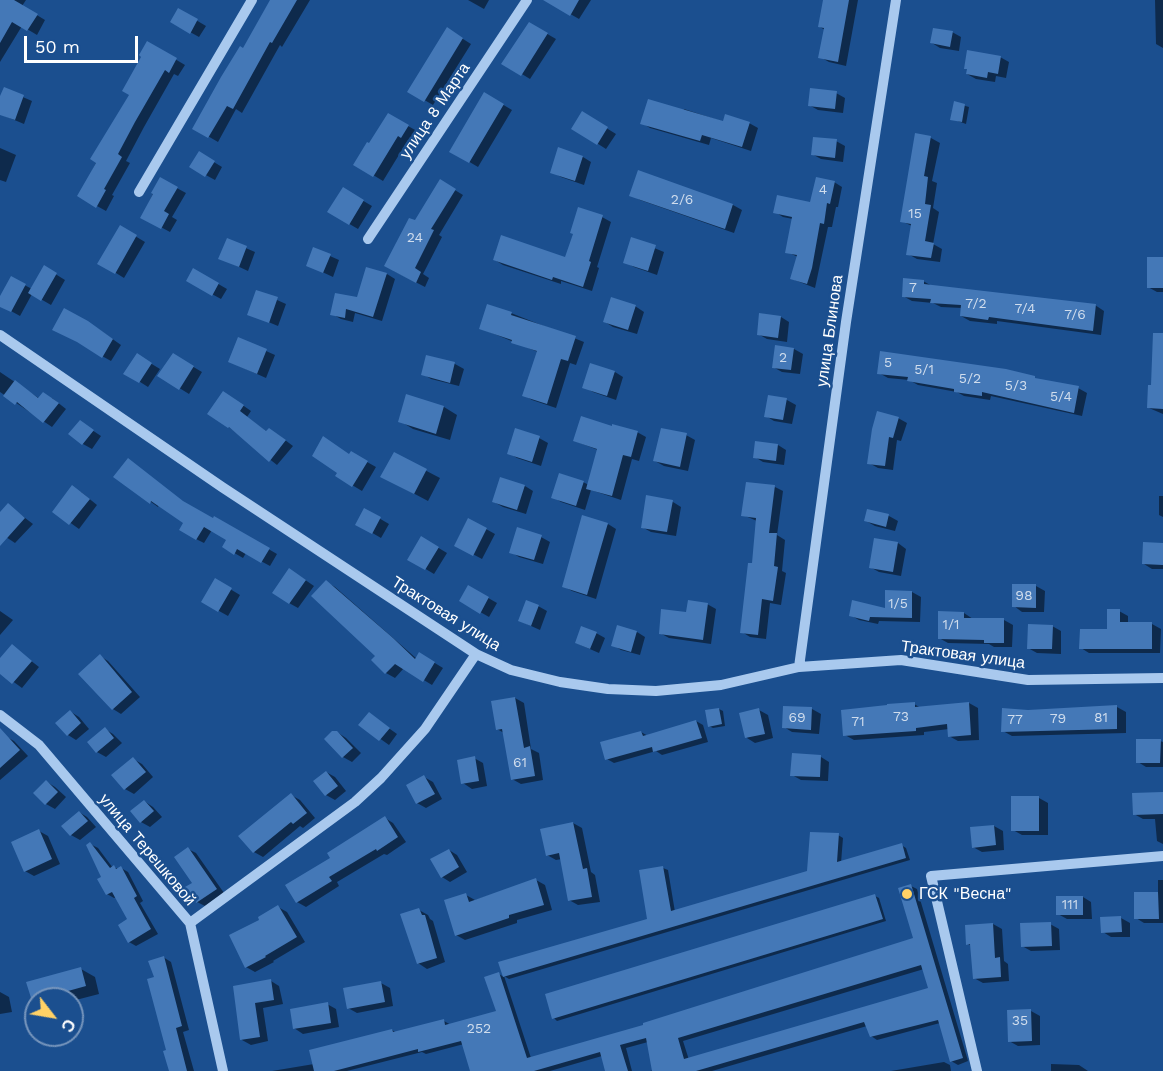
<!DOCTYPE html>
<html>
<head>
<meta charset="utf-8">
<style>
  body { margin:0 }
  #map { position:relative; width:1163px; height:1071px; overflow:hidden; background:#1b4f8f; font-family:"Work Sans",sans-serif }
  canvas { display:block }
  .north { position:absolute; left:24px; top:987px; width:60px; height:60px; box-sizing:border-box; background:#1b4f8f; border:2px solid #7695bc; border-radius:50%; rotate:121deg; font-size:16px; font-weight:700; line-height:24px; text-align:center; color:#fff }
  .north::after { content:''; display:block; margin:auto; width:21px; height:27px; background:#ffd166; clip-path:polygon(50% 0,100% 100%,50% 72%,0 100%) }
  .scale { position:absolute; left:24px; top:36px; width:114px; height:27px; box-sizing:border-box; border:3px solid #fff; border-top:0; padding-left:8px; font-size:18px; line-height:21px; white-space:nowrap; color:#fff; -webkit-text-stroke:4px #1b4f8f; paint-order:stroke }
</style>
</head>
<body>
<div id="map">
<canvas width="1163" height="1071"></canvas>
<div class="north">С</div>
<div class="scale">50 m</div>
</div>
<script>
const ctx = document.querySelector('canvas').getContext('2d');
ctx.lineJoin = 'round';
function paint(path, color) { ctx.fillStyle = color; ctx.fill(path, 'evenodd'); }
const poly = rows => new Path2D(rows.map(r => 'M' + r).join(''));
function stroke(path, color, width, dash) { ctx.strokeStyle = color; ctx.lineWidth = width; ctx.lineCap = dash ? 'butt' : 'round'; ctx.setLineDash(dash || []); ctx.stroke(path); }
function label(font, color, halo, rows, align = 'center') {
  ctx.font = font + ' "Work Sans",sans-serif'; ctx.lineWidth = 5; ctx.setLineDash([]); ctx.textBaseline = 'middle'; ctx.strokeStyle = halo; ctx.fillStyle = color; for (const [text, x, y, turn = 0] of rows) {
    ctx.save(); ctx.translate(x, y); ctx.rotate((+turn || 0) * Math.PI / 180); ctx.textAlign = isNaN(turn) ? turn : align; if (halo) ctx.strokeText(text, 0, 0); ctx.fillText(text, 0, 0); ctx.restore();
  }
}
paint(poly([
  [0,0,26,0,22,6,45,20,37,35,22,26,0,62],
  [280,0,310,0,282,47,280,45,242,113,236,109,218,142,194,128,243,50],
  [468,0,489,0,484,9],
  [546,0,591,0,579,19],
  [824,0,858,0,846,66,829,62,820,57,825,30,820,27],
  [1155,0,1163,0,1163,48,1156,44],
  [179,10,206,26,199,37,172,22],
  [530,24,556,39,530,79,504,63],
  [447,29,471,44,433,105,409,91],
  [952,32,961,37,959,51,940,48,932,43],
  [148,43,185,65,178,76,174,74,144,127,126,161,130,163,112,195,114,196,106,211,79,196,131,95],
  [1000,57,1009,62,1006,78,996,76,995,82,976,79,967,74,968,69],
  [4,89,32,101,24,124,0,114,0,100],
  [836,93,845,98,843,113,818,110,809,105],
  [485,94,512,110,478,167,451,151],
  [955,103,969,107,966,124,952,119],
  [684,109,724,122,749,123,758,128,751,151,711,138,709,145,650,128,642,123,683,112],
  [582,113,616,134,606,149,573,128],
  [388,115,417,131,410,141,408,140,383,181,355,164,370,145],
  [916,135,931,138,940,143,932,181,937,183,933,208,939,212,933,244,942,249,940,262,917,259,908,254,912,226,901,221],
  [836,141,845,146,843,162,821,159,812,154],
  [0,148,16,155,6,182,0,180],
  [559,149,583,157,591,162,584,185,561,177,552,172],
  [199,153,222,167,215,180,191,167],
  [639,172,733,205,742,210,734,233,640,200,631,195],
  [160,179,186,193,172,217,177,220,170,232,142,217],
  [440,181,463,195,439,235,442,237,423,274,429,278,425,287,394,271,415,222],
  [834,182,842,187,838,207,836,207,832,227,828,227,815,288,792,279,798,257,787,252,793,219,783,217,775,212,812,204],
  [343,189,372,206,358,229,329,212],
  [602,217,611,222,597,267,599,268,592,291,561,281,561,284,503,265,495,260,566,258],
  [120,227,145,242,124,278,100,263],
  [632,239,664,252,657,275,634,267,625,262],
  [227,240,255,252,248,271,220,258],
  [314,249,339,260,333,277,307,265],
  [1163,259,1163,292,1157,292,1148,287],
  [44,267,65,280,51,305,32,294,20,316,0,305,0,299,11,278,32,289],
  [194,270,227,289,221,299,188,281],
  [387,274,395,279,382,321,355,313,353,322,341,319,332,314,358,299],
  [923,281,932,286,1095,305,1104,311,1101,335,997,321,997,324,970,321,961,316,962,308,941,307,933,303,912,301,903,296],
  [257,291,286,304,278,326,249,314],
  [635,306,644,312,637,334,613,327,605,322],
  [511,313,584,342,576,365,570,363,556,408,532,400,524,395,538,352,480,328],
  [781,317,789,322,787,342,767,339,758,334],
  [97,328,121,345,111,361,102,356],
  [239,339,275,355,266,378,230,362],
  [1163,339,1163,414,1149,408],
  [776,347,794,349,803,354,800,374,782,372,773,367],
  [137,355,160,369,148,387,126,373],
  [173,355,202,372,189,394,160,376],
  [427,357,455,364,464,369,459,386,431,379,423,374],
  [0,372,40,399,52,398,66,409,52,427,0,392],
  [615,372,623,377,616,400,593,392,584,387],
  [879,373,1039,380,1078,388,1087,393,1082,416,991,396,990,400,964,396,957,392,918,385,909,380,888,378],
  [407,396,444,407,457,415,450,440,413,429,400,421],
  [231,397,251,411,247,417,267,432,277,434,293,446,277,465,229,427],
  [769,397,787,400,796,405,792,424,774,421,766,416],
  [898,418,907,423,901,441,897,440,893,470,878,468,869,463],
  [80,422,101,436,92,449,83,444],
  [613,428,637,432,646,437,639,461,632,459,621,500,591,490,585,510,561,502,553,497,583,482,589,485,598,450,575,441],
  [686,435,695,440,688,471,664,466,655,461],
  [539,438,548,443,541,466,517,458,509,453],
  [778,445,786,450,784,465,763,462,755,457],
  [351,453,376,467,362,491,337,476],
  [394,454,440,478,428,501,396,484],
  [115,477,191,508,213,520,215,518,277,554,270,566,246,553,243,558,224,547,228,540,212,530,204,543,196,539,185,522,159,505,158,507,151,502],
  [525,486,533,491,526,514,503,507,494,502],
  [775,487,783,491,777,535,785,540,782,571,786,573,781,605,770,603,766,639,750,637,742,632,754,565,757,521,743,515],
  [81,492,97,505,79,529,54,511],
  [1159,496,1163,496,1163,517,1159,515],
  [648,497,673,502,681,507,676,536,651,532,642,527],
  [8,505,33,524,15,543,0,533,0,514],
  [365,510,389,524,381,538,357,524],
  [869,511,889,516,898,521,895,531,875,526,866,521],
  [608,524,616,529,596,599,572,591,563,586],
  [486,529,495,534,482,559,465,550],
  [541,537,550,542,543,564,519,557,511,552],
  [422,538,447,553,434,574,409,559],
  [898,543,906,549,901,576,879,572,870,567],
  [1163,544,1163,569,1152,569,1144,564],
  [298,575,314,586,298,608,289,603],
  [215,580,240,595,228,616,203,602],
  [326,582,335,587,417,659,420,654,443,668,432,685,404,668,395,678,386,673,373,660,377,656],
  [1014,585,1036,586,1045,591,1044,612,1022,612,1014,606],
  [469,587,497,603,489,617,461,601],
  [912,592,921,597,920,622,879,621,878,624,859,620,850,615,886,609],
  [707,604,716,609,711,644,669,638,660,633,688,614],
  [538,606,547,611,540,630,520,621],
  [0,611,13,620,0,635],
  [1119,611,1128,616,1128,624,1152,624,1161,629,1160,653,1089,653,1081,648,1108,631],
  [964,613,973,619,1004,620,1013,625,1012,647,994,647,989,644,948,643,939,638],
  [1052,626,1061,631,1061,654,1037,653,1028,648],
  [637,632,645,637,640,655,621,650,613,645],
  [596,633,605,638,599,653,576,643],
  [12,646,39,667,22,688,0,672,0,660],
  [100,656,108,661,140,697,121,714,113,709],
  [515,698,524,703,531,749,539,753,543,780,521,784,512,779,504,733,497,729],
  [969,703,978,708,979,740,958,741,949,736,949,729,924,732,924,735,854,740,845,735,914,704,921,708],
  [785,707,812,709,821,714,819,734,792,732,784,727],
  [1117,707,1126,712,1126,733,1012,736,1003,731,1028,711],
  [719,709,723,711,725,726,713,728,709,726],
  [759,710,768,715,773,738,755,743,747,738],
  [71,712,79,717,89,729,76,740,68,735],
  [369,714,397,734,389,745,361,725],
  [696,721,703,725,708,742,662,755,656,751,614,763,607,759,641,732,648,736],
  [105,729,113,734,122,743,106,757,97,752],
  [337,732,346,738,361,753,352,762,343,757],
  [5,736,14,741,28,756,0,780,0,739],
  [1160,741,1163,742,1163,767,1146,767,1138,762],
  [821,757,829,762,828,781,801,780,792,775],
  [474,758,483,763,487,786,472,789,463,783],
  [133,759,142,764,153,777,134,794,125,789],
  [326,772,335,777,346,791,335,800,326,795],
  [424,777,433,782,442,799,426,808,417,803],
  [47,782,55,787,66,797,55,809,46,804,35,793],
  [1163,793,1163,844,1157,841,1155,819,1143,819,1134,814],
  [291,795,300,800,315,818,303,828,300,826,263,857,254,852,241,836],
  [1039,798,1048,803,1048,835,1022,835,1013,830],
  [144,801,153,807,162,817,150,827,141,822,132,811],
  [79,812,87,817,96,827,80,840,71,835,63,826],
  [385,818,393,823,406,842,387,855,384,854,337,882,339,886,306,907,297,902,332,858],
  [573,823,582,828,591,872,595,875,600,902,578,905,569,900,562,859,556,860,547,855],
  [994,826,1003,831,1004,850,982,852,973,847],
  [39,831,48,836,60,864,34,876,25,871],
  [838,835,843,838,841,863,901,845,906,848,910,860,509,979,504,976,531,1058,645,1026,915,939,911,886,917,889,968,1061,958,1065,951,1061,940,1023,877,1040,871,1036,867,1026,712,1071,650,1071,654,1070,648,1042,626,1048,632,1071,606,1071,602,1056,550,1071,471,1071,464,1044,426,1054,422,1052,347,1071,272,1071,314,1064,392,1030,397,1033,444,1021,451,1025,497,1012,499,974,504,977,500,964,649,920,663,868,668,870,675,912,809,872],
  [924,969,930,989,689,1060,683,1041],
  [90,844,98,848,113,868,121,868,128,872,143,901,140,903,158,934,136,946,129,942,129,920,117,897,114,898,107,894],
  [188,849,196,853,224,893,205,906,197,902],
  [449,850,457,855,467,872,450,882,442,877],
  [536,880,545,885,552,910,517,920,517,923,465,940,456,935,466,895,475,900],
  [1158,880,1163,880,1163,923,1144,923,1136,918,1135,894,1158,893],
  [875,896,879,898,886,921,557,1021,554,1018],
  [1083,897,1091,902,1092,919,1067,919,1058,914],
  [278,907,287,912,305,942,273,961,274,962,255,972,246,967,261,920],
  [419,910,428,915,430,919,433,921,445,962,427,969,418,963],
  [1121,918,1130,923,1130,937,1111,937,1103,932],
  [993,924,1002,929,1004,961,1008,964,1009,981,983,983,974,978,972,946,968,944],
  [1050,924,1059,929,1060,950,1031,951,1022,946],
  [163,957,171,962,189,1030,183,1032,194,1071,171,1071,155,978],
  [81,969,95,977,99,994,72,1001,72,999,36,999,36,1002,33,1000],
  [271,981,279,986,283,1004,263,1008,268,1041,251,1045,242,1040,234,987],
  [381,983,390,988,393,1006,357,1013,348,1008],
  [0,992,9,997,12,1012,0,1014],
  [327,1004,336,1009,339,1027,303,1034,294,1028],
  [1031,1011,1040,1016,1040,1045,1018,1046,1009,1041],
  [944,1062,950,1065,951,1071,891,1071],
  [1051,1064,1079,1065,1088,1071,1051,1071]
]), '#0007');
paint(poly([
  [0,0,14,0,38,14,27,31,12,22,0,43],
  [270,0,297,0,272,43,270,42,233,109,227,106,208,138,192,129,221,77,240,46,243,48],
  [543,0,579,0,570,16],
  [823,0,849,0,838,62,818,58,824,28,818,27],
  [178,8,198,19,190,34,170,22],
  [529,22,548,33,521,76,501,64],
  [447,27,463,38,424,102,407,92],
  [933,28,953,31,950,47,930,43],
  [147,41,177,58,169,73,165,70,135,122,118,154,122,157,104,189,106,190,96,208,77,196,96,163,90,159,129,95,122,91,141,57,139,55],
  [967,50,1001,56,998,74,988,72,987,78,966,74,967,69,964,69],
  [4,87,24,95,15,120,0,115,0,96],
  [810,88,837,91,835,109,808,106],
  [484,92,504,104,469,163,449,152],
  [648,99,723,121,725,114,750,122,742,147,702,135,700,141,640,124],
  [954,101,965,104,962,122,950,120],
  [582,111,608,127,597,145,571,129],
  [388,113,409,125,401,138,398,136,373,177,353,165,367,142,369,143],
  [915,133,931,136,924,176,928,177,925,204,931,205,925,241,934,243,931,258,906,255,911,224,900,222],
  [813,137,837,139,835,158,811,155],
  [558,147,583,156,575,181,550,173],
  [199,151,215,161,205,177,189,167],
  [638,170,733,204,725,229,629,196],
  [160,177,178,187,164,211,169,214,161,229,140,218,153,194,151,193],
  [816,177,835,181,830,204,827,203,824,224,820,223,812,268,807,284,790,279,797,255,785,253,792,217,773,213,777,195,810,202],
  [440,179,456,189,431,229,434,230,415,268,421,272,416,283,384,266,409,218,415,220],
  [343,187,364,200,349,225,327,212],
  [578,207,603,215,589,261,591,262,583,287,553,277,552,280,493,260,501,235,565,257,573,234,570,233],
  [120,225,137,235,115,274,97,264],
  [631,237,656,245,648,271,623,263],
  [227,238,247,246,239,267,218,259],
  [313,247,331,254,323,273,306,266],
  [1147,257,1163,257,1163,288,1147,288],
  [44,265,57,273,41,301,28,293],
  [366,267,387,273,373,317,346,309,345,318,330,315,335,293,357,297],
  [193,268,219,283,212,296,186,281],
  [11,276,26,284,11,312,0,307,0,296],
  [903,278,924,280,924,284,1096,304,1093,331,989,317,988,320,960,316,961,305,930,303,931,299,902,297],
  [256,290,278,297,269,323,247,315],
  [611,297,636,305,628,330,603,322],
  [487,304,512,312,511,315,576,336,568,361,561,359,547,404,522,396,537,351,511,343,512,340,479,329],
  [64,308,88,321,113,339,102,358,77,342,52,330],
  [759,313,781,316,778,338,757,335],
  [1153,333,1163,333,1163,409,1147,408,1148,385,1151,385],
  [238,337,267,349,257,374,228,362],
  [775,345,794,348,791,370,772,368],
  [880,351,1006,369,1035,376,1035,378,1079,386,1074,413,982,392,982,396,954,392,954,389,907,381,908,377,877,374],
  [137,353,152,363,139,383,123,374],
  [173,353,194,366,179,390,157,376],
  [426,355,455,362,450,383,421,375],
  [590,363,615,371,607,396,582,388],
  [15,380,38,398,43,392,59,403,43,423,17,402,15,405,3,396],
  [223,391,244,405,240,411,266,431,269,428,286,440,269,462,229,427,228,428,207,414],
  [406,394,444,406,436,434,398,422],
  [768,395,787,398,783,420,764,417],
  [877,411,899,417,893,438,889,437,885,466,867,464,872,429],
  [581,416,612,426,612,424,638,431,631,457,623,455,612,496,586,489,597,449,573,441],
  [80,420,94,430,82,445,68,434],
  [515,428,540,436,532,462,507,454],
  [661,428,687,433,680,467,653,461],
  [323,436,349,454,351,451,368,461,352,487,335,476,337,473,312,456],
  [755,441,778,444,776,461,753,458],
  [394,452,427,469,414,494,380,477],
  [128,458,183,501,213,518,214,516,270,548,261,563,237,549,234,555,222,547,226,540,204,527,196,540,179,530,183,523,151,501,150,504,113,477],
  [559,473,584,481,576,506,551,498],
  [500,477,525,485,517,510,492,502],
  [746,482,775,485,769,533,777,533,774,566,778,567,773,601,762,599,758,635,740,633,748,563,752,563,756,518,741,516],
  [72,485,90,499,69,525,52,512],
  [646,495,673,500,667,532,641,528],
  [8,503,25,518,0,546,0,512],
  [364,508,381,517,372,534,355,525],
  [867,509,889,514,886,527,864,521],
  [582,515,608,523,587,595,562,587],
  [468,518,487,528,473,556,454,546],
  [517,527,542,535,534,560,509,553],
  [421,536,439,547,425,570,407,560],
  [874,538,898,542,893,572,869,568],
  [1143,542,1163,543,1163,565,1142,564],
  [289,568,306,580,289,604,272,593],
  [215,578,232,588,218,612,201,602],
  [326,580,393,638,415,659,419,652,435,662,423,682,395,664,385,674,371,660,375,656,311,596],
  [1012,584,1036,584,1036,608,1012,607],
  [468,585,489,597,480,614,459,601],
  [885,590,912,591,912,618,870,617,869,621,849,616,852,600,885,608],
  [526,600,539,605,531,626,518,621],
  [688,600,708,603,703,640,659,634,661,609,686,612],
  [1107,609,1120,609,1120,622,1152,622,1152,649,1079,649,1080,629,1107,629],
  [938,611,964,612,964,618,1004,618,1004,643,984,643,984,640,938,639],
  [1028,624,1053,625,1052,649,1027,649],
  [617,625,637,631,631,652,611,646],
  [581,626,597,632,590,649,575,643],
  [12,644,32,661,12,684,0,674,0,658],
  [100,654,132,692,112,710,78,674],
  [515,697,524,748,530,746,535,776,511,780,502,729,496,730,491,701],
  [915,702,915,707,969,702,971,735,948,737,947,724,916,728,916,731,843,736,841,710,887,705,887,704],
  [1117,705,1117,729,1001,732,1002,708,1028,710],
  [783,706,812,707,811,730,782,728],
  [719,708,722,724,708,727,705,710],
  [759,708,765,734,745,738,739,713],
  [70,710,81,723,67,736,55,723],
  [369,712,390,728,379,741,358,725],
  [696,720,702,738,653,752,652,747,605,760,600,742,641,731,643,736],
  [105,727,114,738,96,753,87,742],
  [0,728,20,750,0,768],
  [332,731,337,731,353,748,342,758,324,739],
  [1136,739,1161,739,1160,763,1136,763],
  [792,753,821,755,820,777,790,776],
  [475,756,479,781,461,784,457,760],
  [133,757,146,772,124,790,111,775],
  [326,771,338,786,325,796,313,781],
  [424,775,435,794,416,804,406,785],
  [46,780,58,792,45,805,33,793],
  [1163,792,1163,814,1133,815,1132,793],
  [291,793,307,813,293,824,291,822,253,853,238,836],
  [1011,796,1039,796,1039,831,1011,831],
  [144,800,154,811,140,823,130,811],
  [79,811,88,821,70,836,61,826],
  [385,816,398,837,377,851,376,849,329,877,332,881,296,903,285,885,330,858,327,853],
  [573,822,583,869,587,868,592,897,568,901,559,853,546,856,540,829],
  [994,825,996,845,972,848,970,827],
  [39,829,52,859,24,872,11,842],
  [810,832,839,833,837,862,902,843,906,858,503,977,498,962,647,919,639,870,663,866,671,911,807,871],
  [90,842,110,868,114,865,116,869,121,866,137,896,134,898,151,929,128,943,118,925,127,919,112,892,106,895,97,879,101,877,86,845],
  [188,847,217,889,196,903,185,887,192,883,174,857],
  [449,849,459,867,441,878,430,859],
  [536,878,544,905,509,915,509,918,455,936,444,900,466,893,469,902],
  [911,884,963,1058,950,1062,938,1020,870,1037,864,1022,696,1071,652,1071,646,1038,620,1045,628,1071,605,1071,600,1052,534,1071,470,1071,461,1041,418,1052,418,1049,334,1071,314,1071,309,1050,392,1029,393,1032,444,1019,445,1025,496,1011,484,977,499,972,527,1058,643,1025,643,1023,913,938,898,888],
  [921,965,928,988,684,1059,678,1038],
  [1134,892,1158,892,1159,919,1134,919],
  [875,894,883,919,552,1019,545,994],
  [1056,896,1083,896,1083,915,1056,915],
  [278,905,297,937,265,956,266,957,245,968,229,935,259,920,258,917],
  [419,908,422,915,425,915,437,958,417,964,400,914],
  [1121,916,1122,932,1101,933,1100,917],
  [1051,922,1052,946,1021,947,1020,923],
  [993,923,995,958,1000,957,1001,977,973,979,970,944,966,945,965,925],
  [164,956,182,1026,176,1028,187,1071,169,1071,163,1051,166,1050,147,979,154,977,148,961],
  [81,967,86,986,32,1001,26,982],
  [271,979,274,1000,255,1003,260,1037,240,1040,233,986],
  [381,981,385,1002,347,1009,343,988],
  [328,1002,331,1023,293,1029,290,1009],
  [1031,1009,1032,1041,1008,1042,1007,1010]
]), '#4478b7');
stroke(poly([
  [139,192,252,0],
  [368,239,527,0],
  [0,335,222,487,476,654,511,670,560,682,608,689,656,691,721,685,799,667,901,660,1028,680,1163,678],
  [799,667,846,322,896,0],
  [0,715,39,745,190,923,223,1071],
  [190,923,355,802,381,778,425,729,476,654],
  [977,1071,931,876,1163,856]
]), '#a9c9ee', 10);
for (const [x, y, r, color] of [
  [907,894,6,"#ffd166"]
]) { const dot = new Path2D(); dot.arc(x, y, r, 0, 2 * Math.PI); ctx.fillStyle = color; ctx.fill(dot); stroke(dot, '#1b4f8f', 2); }
label('14px', '#d0dded', null, [
  ["4",823,190],
  ["2/6",682,200],
  ["15",915,214],
  ["24",415,238],
  ["7",913,288],
  ["7/2",976,304],
  ["7/4",1025,309],
  ["7/6",1075,315],
  ["2",783,358],
  ["5",888,363],
  ["5/1",924,370],
  ["5/2",970,379],
  ["5/3",1016,386],
  ["5/4",1061,397],
  ["98",1024,596],
  ["1/5",898,604],
  ["1/1",951,625],
  ["73",901,717],
  ["69",797,718],
  ["81",1101,718],
  ["79",1058,719],
  ["77",1015,720],
  ["71",858,722],
  ["61",520,763],
  ["111",1070,905],
  ["35",1020,1021],
  ["252",479,1029]
]);
label('16px', '#fff', '#1b4f8f', [
  ["улица 8 Марта",435,111,-56],
  ["улица Блинова",830,331,-82],
  ["Трактовая улица",446,614,32],
  ["Трактовая улица",963,655,8],
  ["улица Терешковой",147,850,50]
]);
label('16px', '#fff', '#1b4f8f', [
  ["ГСК \"Весна\"",919,894]
], 'left');
</script>
</body>
</html>
